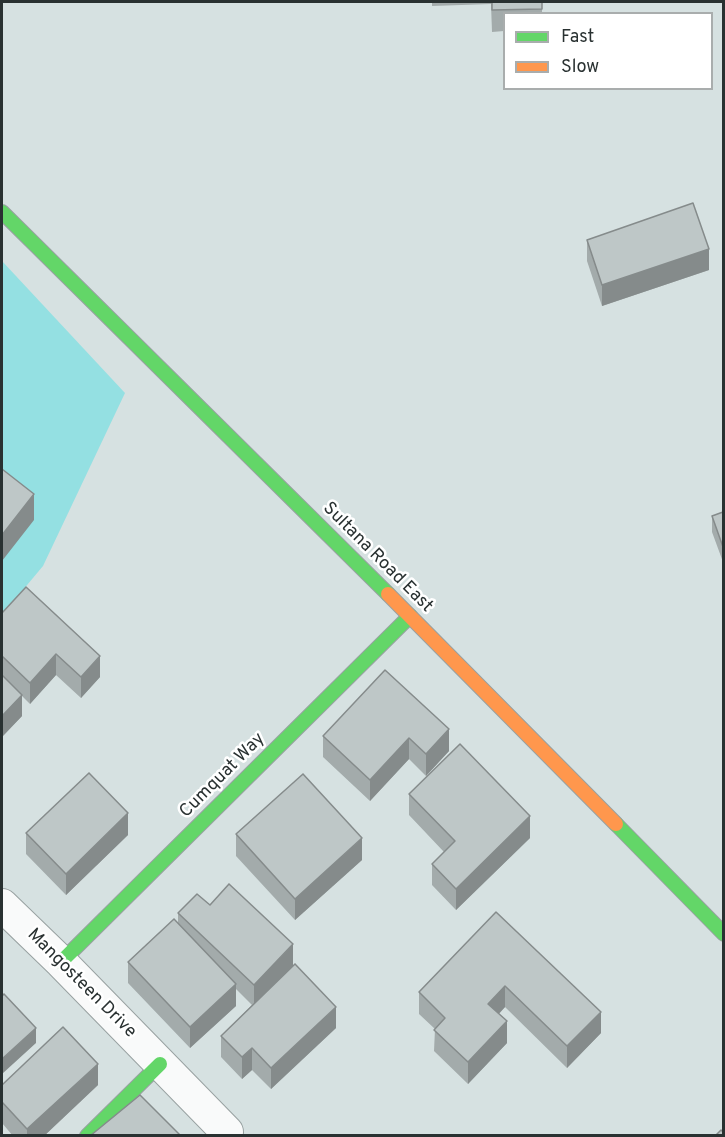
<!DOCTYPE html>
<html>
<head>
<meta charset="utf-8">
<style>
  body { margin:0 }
  #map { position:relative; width:725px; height:1137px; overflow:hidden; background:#d6e1e1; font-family:Overpass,sans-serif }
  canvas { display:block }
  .frame { position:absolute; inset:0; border:3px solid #293131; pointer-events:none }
  .legend { position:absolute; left:503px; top:12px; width:210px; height:78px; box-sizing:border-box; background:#fff; border:2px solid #a9adad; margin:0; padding:8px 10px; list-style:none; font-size:18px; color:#293131 }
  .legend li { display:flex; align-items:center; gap:12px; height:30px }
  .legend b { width:30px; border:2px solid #a9adad }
</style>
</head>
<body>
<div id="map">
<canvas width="725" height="1137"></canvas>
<div class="frame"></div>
<ul class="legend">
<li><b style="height:8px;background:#63d668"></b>Fast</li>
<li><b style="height:8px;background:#ff974d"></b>Slow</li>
</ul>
</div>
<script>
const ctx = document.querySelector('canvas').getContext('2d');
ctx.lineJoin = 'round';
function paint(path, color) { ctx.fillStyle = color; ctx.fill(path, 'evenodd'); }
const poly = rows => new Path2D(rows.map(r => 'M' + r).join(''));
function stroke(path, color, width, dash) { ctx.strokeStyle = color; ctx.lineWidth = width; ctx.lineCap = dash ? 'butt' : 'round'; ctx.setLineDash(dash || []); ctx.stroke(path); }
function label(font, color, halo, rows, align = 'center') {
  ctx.font = font + ' Overpass,sans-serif'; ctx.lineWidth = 5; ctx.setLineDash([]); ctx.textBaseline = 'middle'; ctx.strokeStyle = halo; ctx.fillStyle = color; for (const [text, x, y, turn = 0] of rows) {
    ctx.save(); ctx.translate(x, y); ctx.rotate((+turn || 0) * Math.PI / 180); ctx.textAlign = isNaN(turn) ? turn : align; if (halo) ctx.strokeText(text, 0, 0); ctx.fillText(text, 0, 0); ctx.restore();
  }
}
paint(poly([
  [2,261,125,393,43,566,2,615]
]), '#94e0e2');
const street = poly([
  [2,905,61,962,227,1132]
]);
const fast = poly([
  [2,212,388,594],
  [616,824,724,934],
  [61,962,410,616],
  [87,1136,160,1064]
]);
const slow = poly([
  [388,594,616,824]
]);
stroke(street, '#98a1a1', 34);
stroke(fast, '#98a1a1', 16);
stroke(slow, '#98a1a1', 16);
stroke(street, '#f9fafa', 32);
stroke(fast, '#63d668', 14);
stroke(slow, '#ff974d', 14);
paint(poly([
  [432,2,542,2,542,14,504,14,504,31,492,32,491,4,432,6],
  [587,240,709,270,602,306,587,261],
  [723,512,723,562,712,532,712,516],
  [2,613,100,677,81,698,56,675,30,704,22,696,22,716,2,737],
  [385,670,449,751,426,776,409,759,370,801,323,757,323,736],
  [409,794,530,838,456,910,432,885,432,864,444,852,409,815],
  [26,833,128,835,66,895,26,854],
  [236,834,362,860,295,920,236,856],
  [210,905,293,966,336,1028,271,1089,252,1070,242,1079,221,1057,221,1036,252,1005,236,989,236,1006,190,1048,128,983,128,962,178,923,178,913],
  [496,912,601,1033,567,1068,505,1007,499,1014,507,1043,468,1084,434,1051,435,1029,419,1014,419,992],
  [2,1085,98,1085,44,1136,13,1136,2,1123]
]), '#a3abab');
paint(poly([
  [709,249,709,270,602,306,602,285],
  [34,494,34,520,2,561,2,535],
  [56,654,56,675,30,704,30,683],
  [100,656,100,677,81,698,81,677],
  [22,695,22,716,2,737,2,716],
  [449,729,449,751,426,776,426,754],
  [409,738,409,759,370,801,370,780],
  [128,813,128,835,66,895,66,874],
  [530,816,530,838,456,910,456,889],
  [362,838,362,860,295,920,295,899],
  [293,944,293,966,254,1007,254,985],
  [236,984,236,1006,190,1048,190,1027],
  [505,986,505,1007,488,1025,488,1004],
  [336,1007,336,1028,271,1089,271,1068],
  [601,1012,601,1033,567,1068,567,1046],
  [507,1021,507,1043,468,1084,468,1062],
  [36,1028,36,1043,2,1074,2,1059],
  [252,1048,252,1070,242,1079,242,1057],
  [98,1064,98,1085,44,1136,27,1136,27,1129]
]), '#858b8b');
const building = poly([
  [492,2,542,2,542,9,492,10,492,2],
  [693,203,709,249,602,285,587,240,693,203],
  [2,469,34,494,2,535,2,469],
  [723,512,723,547,712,516,723,512],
  [26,587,100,656,81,677,56,654,30,683,2,656,2,613,26,587],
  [385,670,449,729,426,754,409,738,370,780,323,736,385,670],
  [2,675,22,695,2,716,2,675],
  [460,744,530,816,456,889,432,864,455,841,409,794,460,744],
  [89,773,128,813,66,874,26,833,89,773],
  [303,774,362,838,295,899,236,834,303,774],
  [229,884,293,944,254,985,178,913,197,894,210,905,229,884],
  [496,912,601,1012,567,1046,505,986,488,1004,507,1021,468,1062,434,1030,445,1018,419,992,496,912],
  [174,919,236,984,190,1027,128,962,174,919],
  [295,964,336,1007,271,1068,252,1048,242,1057,221,1036,295,964],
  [4,994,36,1028,2,1059,2,996,4,994],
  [63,1027,98,1064,27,1129,2,1102,2,1085,63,1027],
  [140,1095,180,1135,90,1136,140,1095],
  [721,1130,723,1132,723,1136,715,1136,721,1130]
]);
paint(building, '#bec7c7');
stroke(building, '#858b8b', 1.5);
label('18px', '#293131', '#fff', [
  ["Sultana Road East",377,558,45],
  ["Cumquat Way",223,776,-45],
  ["Mangosteen Drive",81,984,45]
]);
</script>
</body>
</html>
